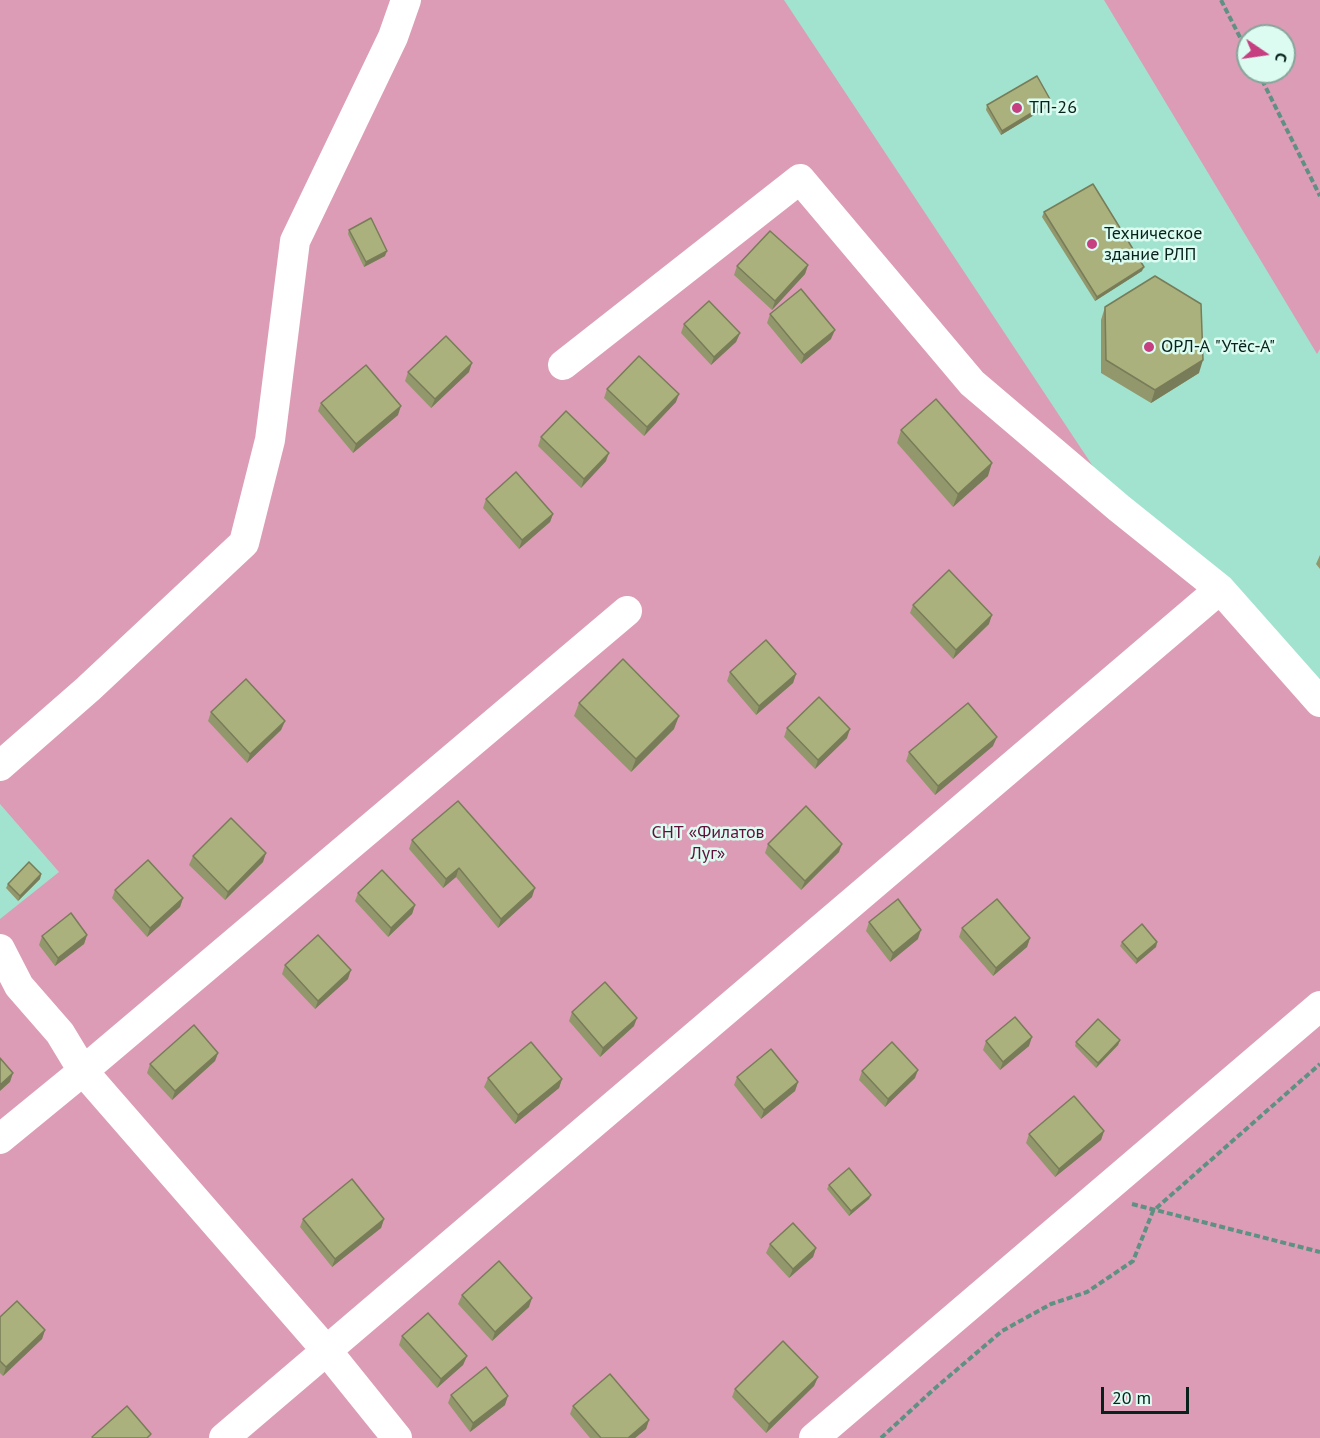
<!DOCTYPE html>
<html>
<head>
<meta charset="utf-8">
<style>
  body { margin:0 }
  #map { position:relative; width:1320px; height:1438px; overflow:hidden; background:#a1e3cf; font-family:"PT Sans",sans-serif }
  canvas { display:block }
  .north { position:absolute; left:1236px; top:24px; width:60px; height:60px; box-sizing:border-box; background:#dcfcf1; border:2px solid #86a59b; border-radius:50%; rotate:103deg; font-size:16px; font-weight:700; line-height:24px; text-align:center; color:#06221b }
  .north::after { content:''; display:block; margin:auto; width:21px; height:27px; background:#c53f81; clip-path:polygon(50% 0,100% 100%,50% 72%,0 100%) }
  .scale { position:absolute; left:1101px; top:1387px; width:88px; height:27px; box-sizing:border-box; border:3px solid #06221b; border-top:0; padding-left:8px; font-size:18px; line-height:21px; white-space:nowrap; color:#06221b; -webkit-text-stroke:4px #dcfcf1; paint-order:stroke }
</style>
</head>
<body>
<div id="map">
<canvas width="1320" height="1438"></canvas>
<div class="north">С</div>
<div class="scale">20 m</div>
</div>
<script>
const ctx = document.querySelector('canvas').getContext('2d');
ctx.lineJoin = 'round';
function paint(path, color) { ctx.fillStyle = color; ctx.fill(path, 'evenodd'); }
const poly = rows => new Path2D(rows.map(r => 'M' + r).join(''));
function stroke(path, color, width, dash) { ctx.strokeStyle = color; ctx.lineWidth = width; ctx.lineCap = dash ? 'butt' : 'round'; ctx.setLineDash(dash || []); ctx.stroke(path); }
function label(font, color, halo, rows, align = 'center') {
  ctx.font = font + ' "PT Sans",sans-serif'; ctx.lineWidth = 5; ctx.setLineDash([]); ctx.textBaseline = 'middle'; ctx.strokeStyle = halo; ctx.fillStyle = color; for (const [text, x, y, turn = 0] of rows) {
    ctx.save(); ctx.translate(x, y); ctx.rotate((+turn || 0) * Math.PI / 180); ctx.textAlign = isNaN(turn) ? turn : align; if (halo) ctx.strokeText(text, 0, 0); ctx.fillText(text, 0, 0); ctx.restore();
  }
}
paint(poly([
  [0,0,784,0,1106,486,1320,686,1320,1438,0,1438,0,919,59,872,0,804],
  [1104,0,1320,0,1320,349,1317,354],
  [1248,36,1284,36,1284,72,1248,72]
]), '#dc9cb5');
stroke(poly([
  [1221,0,1248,53],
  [1258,72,1320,196],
  [1132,1204,1320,1252],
  [881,1438,933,1390,1002,1331,1051,1304,1087,1292,1133,1261,1153,1211,1320,1064]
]), '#5f9183', 4, [6, 3]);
stroke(poly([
  [563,365,800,179,972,383,1119,508,1220,589,1320,702],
  [0,766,88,689,244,543,270,440,295,241,393,37,406,0],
  [0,949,19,986,60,1033,83,1071,327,1351,397,1438],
  [0,1139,83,1071,627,611],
  [224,1438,1220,589],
  [814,1438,1320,1006]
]), '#fff', 30);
paint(poly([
  [1051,101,1049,106,1001,135,986,110,987,105],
  [1044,212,1142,271,1095,301,1042,217],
  [349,230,385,256,364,267,348,234],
  [808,265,805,274,772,310,734,275,737,266],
  [1105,307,1199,373,1151,403,1101,373,1101,320],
  [770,314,831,339,801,364,767,323],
  [684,324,740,333,736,342,711,365,681,333],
  [408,372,469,372,431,408,405,381],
  [607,389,676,402,644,436,604,398],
  [321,403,398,415,353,453,318,411],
  [901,430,988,476,953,507,897,443],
  [541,437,606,461,581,488,538,446],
  [486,499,553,514,550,522,519,549,483,508],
  [1320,555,1320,569,1316,564],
  [913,605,989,624,953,659,910,613],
  [730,672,796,674,793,683,756,715,727,681],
  [579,703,674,729,631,772,574,716],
  [211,712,285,721,281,730,247,763,208,721],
  [787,728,847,738,815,769,784,737],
  [993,746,935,795,906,761,909,752],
  [412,840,532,897,498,928,456,877,443,888,409,849],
  [768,844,839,852,801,890,765,853],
  [193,856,263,862,225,900,189,865],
  [41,874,40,879,18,901,6,888,8,884],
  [115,890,183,898,180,907,147,937,112,898],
  [358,893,415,905,412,914,388,937,355,901],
  [869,922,918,939,890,962,866,931],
  [962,928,1030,938,1027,947,993,976,959,937],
  [87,935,84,944,55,966,39,945,42,936],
  [1122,942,1157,942,1156,947,1136,964,1120,946],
  [285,965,348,979,315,1009,282,974],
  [572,1012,634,1026,600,1057,569,1021],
  [1120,1040,1118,1045,1096,1068,1075,1046,1076,1042],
  [986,1041,1029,1046,1000,1070,983,1050],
  [218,1053,215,1061,172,1100,147,1073,150,1064],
  [862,1071,915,1078,885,1107,859,1080],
  [737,1077,798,1082,795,1091,761,1119,734,1085],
  [488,1078,562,1079,559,1088,515,1124,484,1087],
  [1104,1131,1101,1140,1055,1177,1026,1143,1029,1134],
  [829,1185,871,1195,869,1199,849,1216,827,1189],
  [303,1219,384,1219,381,1228,332,1267,300,1227],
  [770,1244,816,1248,813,1257,789,1278,766,1253],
  [462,1295,529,1307,492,1341,458,1304],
  [0,1317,45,1330,42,1339,3,1376,0,1373],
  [402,1336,467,1356,463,1365,437,1388,399,1345],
  [818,1377,814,1386,766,1433,732,1397,735,1389],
  [451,1395,505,1405,470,1432,448,1403],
  [573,1406,649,1420,646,1429,635,1438,590,1438,570,1414]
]), '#93986c');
paint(poly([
  [1051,101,1049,106,1001,135,1002,131],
  [387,251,385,256,364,267,366,262],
  [808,265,805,274,772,310,775,301],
  [1144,267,1142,271,1095,301,1097,297],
  [835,330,831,339,801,364,804,355],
  [740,333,736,342,711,365,714,357],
  [1203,360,1199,373,1151,403,1155,390],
  [472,363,469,372,431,408,435,399],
  [679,394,676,402,644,436,647,427],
  [401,406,398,415,353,453,356,444],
  [609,453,606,461,581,488,584,479],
  [992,463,988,476,953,507,958,494],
  [553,514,550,522,519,549,522,540],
  [992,615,989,624,953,659,956,650],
  [796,674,793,683,756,715,759,706],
  [679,716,674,729,631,772,636,759],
  [285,721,281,730,247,763,250,754],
  [850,729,847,738,815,769,818,760],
  [997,737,993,746,935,795,938,786],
  [842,844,839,852,801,890,805,881],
  [266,853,263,862,225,900,228,892],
  [459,868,456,877,443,888,446,879],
  [41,874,40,879,18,901,20,896],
  [535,888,532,897,498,928,501,919],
  [183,898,180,907,147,937,150,928],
  [415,905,412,914,388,937,391,928],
  [921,930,918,939,890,962,893,953],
  [87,935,84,944,55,966,58,958],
  [1030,938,1027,947,993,976,996,968],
  [1157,942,1156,947,1136,964,1137,959],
  [351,970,348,979,315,1009,318,1001],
  [637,1018,634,1026,600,1057,603,1048],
  [1032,1037,1029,1046,1000,1070,1003,1062],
  [1120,1040,1118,1045,1096,1068,1098,1063],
  [218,1053,215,1061,172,1100,175,1091],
  [918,1070,915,1078,885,1107,888,1099],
  [13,1073,10,1082,0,1091,0,1085],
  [562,1079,559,1088,515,1124,518,1115],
  [798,1082,795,1091,761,1119,764,1110],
  [1104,1131,1101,1140,1055,1177,1059,1169],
  [871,1195,869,1199,849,1216,851,1211],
  [384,1219,381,1228,332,1267,335,1259],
  [816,1248,813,1257,789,1278,793,1269],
  [532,1298,529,1307,492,1341,495,1332],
  [45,1330,42,1339,3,1376,6,1367],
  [467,1356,463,1365,437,1388,441,1379],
  [818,1377,814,1386,766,1433,769,1424],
  [508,1396,505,1405,470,1432,473,1423],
  [649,1420,646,1429,635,1438,628,1438]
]), '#787c58');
const building = poly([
  [1037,76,1051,101,1002,131,987,105,1037,76],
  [1093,184,1144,267,1097,297,1044,212,1093,184],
  [371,218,387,251,366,262,349,230,371,218],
  [770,231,808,265,775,301,737,266,770,231],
  [1155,276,1201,304,1203,360,1155,390,1106,360,1105,307,1155,276],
  [801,289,835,330,804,355,770,314,801,289],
  [709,301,740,333,714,357,684,324,709,301],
  [446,336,472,363,435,399,408,372,446,336],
  [639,356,679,394,647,427,607,389,639,356],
  [366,365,401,406,356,444,321,403,366,365],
  [936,399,992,463,958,494,901,430,936,399],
  [566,411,609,453,584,479,541,437,566,411],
  [516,472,553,514,522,540,486,499,516,472],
  [949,570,992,615,956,650,913,605,949,570],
  [766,640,796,674,759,706,730,672,766,640],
  [623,659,679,716,636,759,579,703,623,659],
  [246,679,285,721,250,754,211,712,246,679],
  [819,697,850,729,818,760,787,728,819,697],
  [968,703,997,737,938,786,909,752,968,703],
  [458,801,535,888,501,919,459,868,446,879,412,840,458,801],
  [806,806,842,844,805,881,768,844,806,806],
  [231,818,266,853,228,892,193,856,231,818],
  [148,860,183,898,150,928,115,890,148,860],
  [29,862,41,874,20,896,8,884,29,862],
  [382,870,415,905,391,928,358,893,382,870],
  [898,899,921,930,893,953,869,922,898,899],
  [997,899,1030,938,996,968,962,928,997,899],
  [71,913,87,935,58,958,42,936,71,913],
  [1142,924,1157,942,1137,959,1122,942,1142,924],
  [318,935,351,970,318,1001,285,965,318,935],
  [605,982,637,1018,603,1048,572,1012,605,982],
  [1015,1017,1032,1037,1003,1062,986,1041,1015,1017],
  [1098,1019,1120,1040,1098,1063,1076,1042,1098,1019],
  [194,1025,218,1053,175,1091,150,1064,194,1025],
  [531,1042,562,1079,518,1115,488,1078,531,1042],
  [892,1042,918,1070,888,1099,862,1071,892,1042],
  [771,1049,798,1082,764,1110,737,1077,771,1049],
  [0,1058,13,1073,0,1085,0,1058],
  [1074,1096,1104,1131,1059,1169,1029,1134,1074,1096],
  [849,1168,871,1195,851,1211,829,1185,849,1168],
  [352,1179,384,1219,335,1259,303,1219,352,1179],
  [793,1223,816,1248,793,1269,770,1244,793,1223],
  [499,1261,532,1298,495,1332,462,1295,499,1261],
  [17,1301,45,1330,6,1367,0,1361,0,1317,17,1301],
  [428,1313,467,1356,441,1379,402,1336,428,1313],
  [783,1341,818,1377,769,1424,735,1389,783,1341],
  [486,1367,508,1396,473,1423,451,1395,486,1367],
  [610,1374,649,1420,628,1438,601,1438,573,1406,610,1374],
  [127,1406,151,1434,147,1438,93,1438,92,1437,127,1406]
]);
paint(building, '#abb17d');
stroke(building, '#787c58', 1.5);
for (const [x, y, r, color] of [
  [1017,108,6,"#c53f81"],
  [1092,244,6,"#c53f81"],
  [1149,347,6,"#c53f81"]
]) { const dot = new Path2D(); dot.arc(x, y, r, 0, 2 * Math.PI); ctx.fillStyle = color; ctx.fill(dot); stroke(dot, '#dcfcf1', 2); }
label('18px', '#06221b', '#dcfcf1', [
  ["ТП-26",1029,108],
  ["Техническое",1104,234],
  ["здание РЛП",1104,255],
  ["ОРЛ-А \"Утёс-А\"",1161,347]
], 'left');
label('18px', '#60103a', '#dcfcf1', [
  ["СНТ «Филатов",708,833],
  ["Луг»",708,854]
]);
</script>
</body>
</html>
